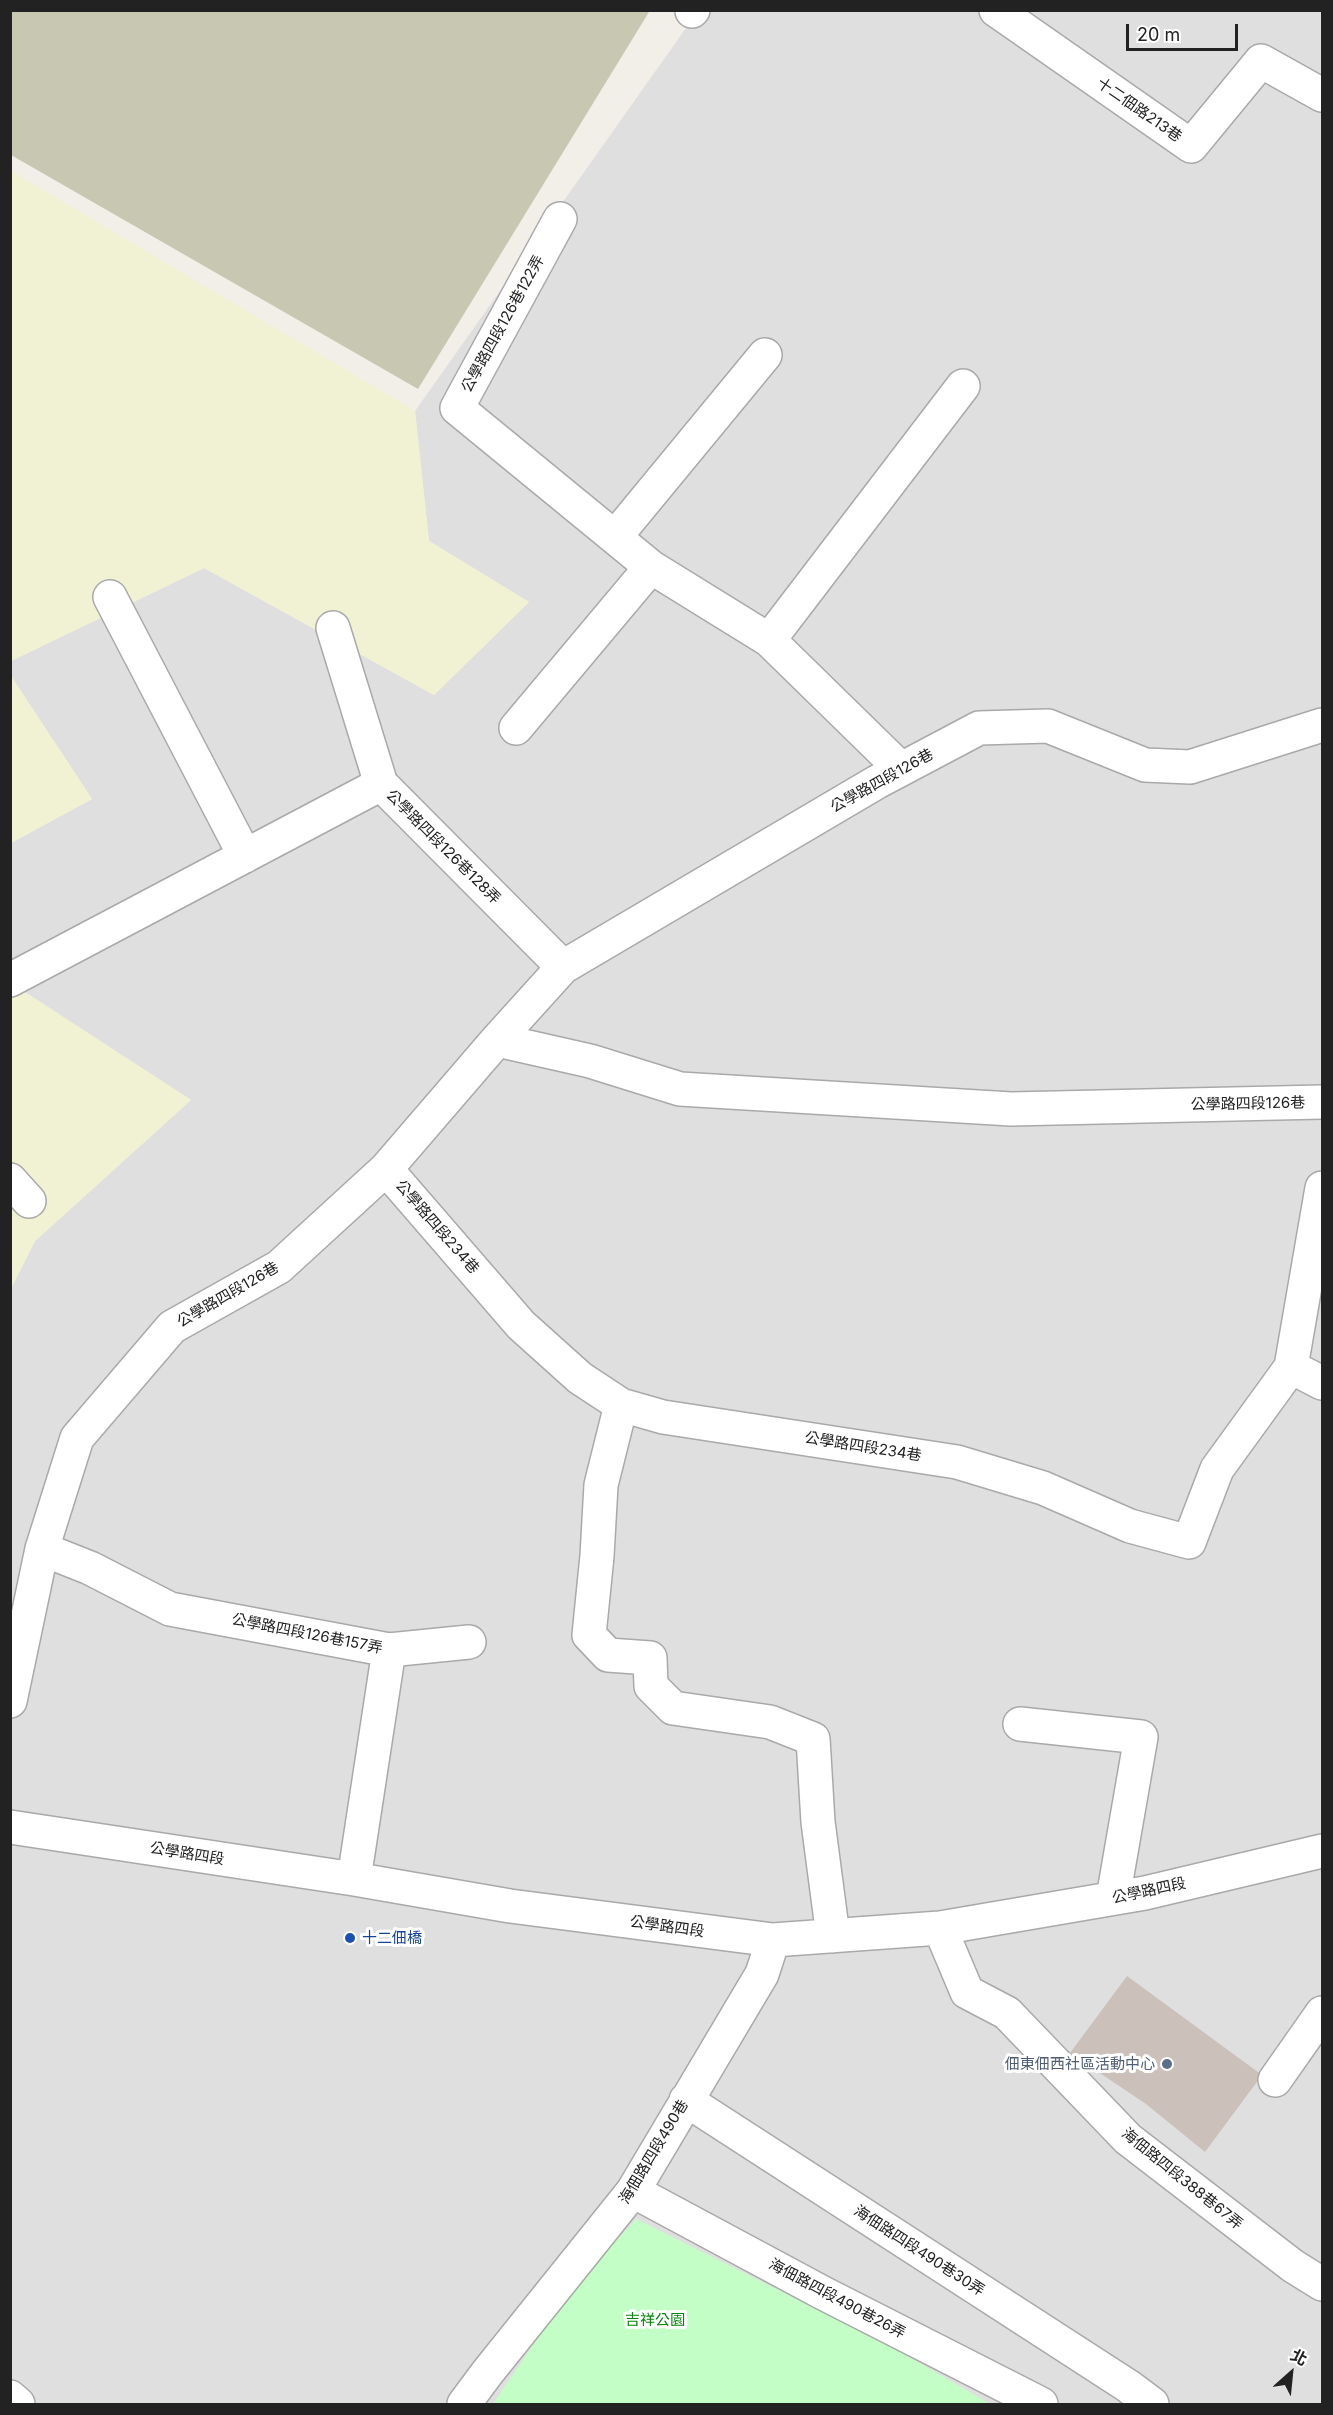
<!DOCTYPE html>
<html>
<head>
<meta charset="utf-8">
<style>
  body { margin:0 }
  #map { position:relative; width:1333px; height:2415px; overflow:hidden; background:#f2efe8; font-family:Inter,"Noto Sans TC",sans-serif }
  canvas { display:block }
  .frame { position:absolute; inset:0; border:12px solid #222; pointer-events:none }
  .north { position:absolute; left:1261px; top:2343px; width:60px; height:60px; -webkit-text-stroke:4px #fff; paint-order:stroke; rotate:27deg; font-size:16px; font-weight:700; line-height:24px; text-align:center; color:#222 }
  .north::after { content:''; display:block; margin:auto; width:21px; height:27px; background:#222; clip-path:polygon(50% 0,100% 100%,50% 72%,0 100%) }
  .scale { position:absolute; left:1126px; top:24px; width:112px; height:27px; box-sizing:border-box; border:3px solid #222; border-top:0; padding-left:8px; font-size:18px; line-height:21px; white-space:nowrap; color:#222; -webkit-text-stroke:4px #fff; paint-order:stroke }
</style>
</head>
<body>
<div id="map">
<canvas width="1333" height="2415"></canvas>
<div class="frame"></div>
<div class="north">北</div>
<div class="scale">20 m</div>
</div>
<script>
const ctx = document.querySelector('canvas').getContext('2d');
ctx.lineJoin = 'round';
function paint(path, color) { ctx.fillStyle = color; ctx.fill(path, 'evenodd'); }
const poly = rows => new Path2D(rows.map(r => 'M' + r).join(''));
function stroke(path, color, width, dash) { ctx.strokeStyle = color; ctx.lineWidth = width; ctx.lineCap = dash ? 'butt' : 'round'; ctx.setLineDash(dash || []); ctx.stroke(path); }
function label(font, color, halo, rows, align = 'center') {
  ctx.font = font + ' Inter,"Noto Sans TC",sans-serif'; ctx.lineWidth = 6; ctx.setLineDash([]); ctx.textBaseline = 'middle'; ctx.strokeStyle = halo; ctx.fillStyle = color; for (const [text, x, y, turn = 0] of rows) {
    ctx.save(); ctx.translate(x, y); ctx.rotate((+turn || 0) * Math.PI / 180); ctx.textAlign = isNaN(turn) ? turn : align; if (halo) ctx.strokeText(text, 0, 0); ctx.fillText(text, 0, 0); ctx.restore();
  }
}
paint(poly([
  [698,11,1322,11,1322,2404,11,2404,10,1289,35,1241,191,1100,11,983,11,843,92,799,11,676,11,661,204,568,434,695,529,602,429,541,415,411]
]), '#e0dfdf');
paint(poly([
  [647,11,649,12,418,389,11,155,11,11]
]), '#c8c8b2');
paint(poly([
  [11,171,415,411,429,541,529,602,434,695,204,568,11,661],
  [11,676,92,799,11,843,10,843],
  [11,983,191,1100,35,1241,11,1289]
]), '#f0f2d3');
paint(poly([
  [636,2219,890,2346,990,2404,493,2404,569,2292]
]), '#c4fec7');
paint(poly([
  [1127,1976,1262,2075,1205,2152,1146,2104,1070,2053]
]), '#cbc1ba');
const minor = poly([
  [996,10,1191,146,1261,61,1322,95],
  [692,11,693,10],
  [560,219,457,408,651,567,769,640,901,769],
  [615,537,765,355],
  [110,597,245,856],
  [333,628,381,784],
  [769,640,963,386],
  [516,728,651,567],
  [10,980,381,784,563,967],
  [497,1040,590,1061,680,1089,1011,1109,1322,1102],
  [386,1169,521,1325,580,1378,621,1405,663,1417,957,1462,1043,1488,1130,1526,1189,1542,1217,1469,1291,1367,1322,1383],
  [10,1180,29,1201],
  [1291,1367,1322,1188],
  [621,1405,601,1485,597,1556,589,1635,608,1655,650,1658,651,1686,673,1708,770,1722,813,1739,818,1822,833,1936],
  [42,1549,90,1568,170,1609,389,1650,354,1879],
  [389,1650,469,1642],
  [10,1701,42,1549,77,1438,172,1327,279,1267,386,1169,497,1040,563,967,877,782,979,728,1048,726,1145,765,1190,767,1322,725],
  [1020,1724,1141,1737,1113,1898],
  [10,1827,354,1879,510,1906,773,1940,940,1928,1145,1893,1322,1851],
  [940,1928,967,1992,1007,2013,1128,2139,1293,2266,1322,2284],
  [1275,2080,1322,2013],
  [686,2100,1128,2386,1152,2404],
  [633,2191,823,2293,1041,2404],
  [10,2397,18,2404],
  [464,2404,487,2373,633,2191,762,1974,773,1940]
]);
stroke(minor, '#a9a9a9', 36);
stroke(minor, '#fff', 33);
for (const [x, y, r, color] of [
  [350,1938,6,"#1a4fb4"],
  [1167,2064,6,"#5c6f8a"]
]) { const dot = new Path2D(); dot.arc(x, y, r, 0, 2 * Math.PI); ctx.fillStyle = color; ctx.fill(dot); stroke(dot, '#fff', 2); }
label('15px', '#222', '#fff', [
  ["十二佃路213巷",1139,110,35],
  ["公學路四段126巷122弄",503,324,-61],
  ["公學路四段126巷",882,781,-29],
  ["公學路四段126巷128弄",443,847,45],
  ["公學路四段126巷",1248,1104,-1],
  ["公學路四段234巷",437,1227,49],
  ["公學路四段126巷",228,1295,-30],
  ["公學路四段234巷",863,1447,9],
  ["公學路四段126巷157弄",307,1634,11],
  ["公學路四段",187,1854,9],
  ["公學路四段",1149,1891,-12],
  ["公學路四段",667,1927,8],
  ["海佃路四段490巷",654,2152,-59],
  ["海佃路四段388巷67弄",1182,2179,39],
  ["海佃路四段490巷30弄",919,2251,33],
  ["海佃路四段490巷26弄",837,2299,28]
]);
label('15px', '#164399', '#fff', [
  ["十二佃橋",362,1938]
], 'left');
label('15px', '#4e5e75', '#fff', [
  ["佃東佃西社區活動中心",1155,2064]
], 'right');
label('15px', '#04860c', '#fff', [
  ["吉祥公園",655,2320]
]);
</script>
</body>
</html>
